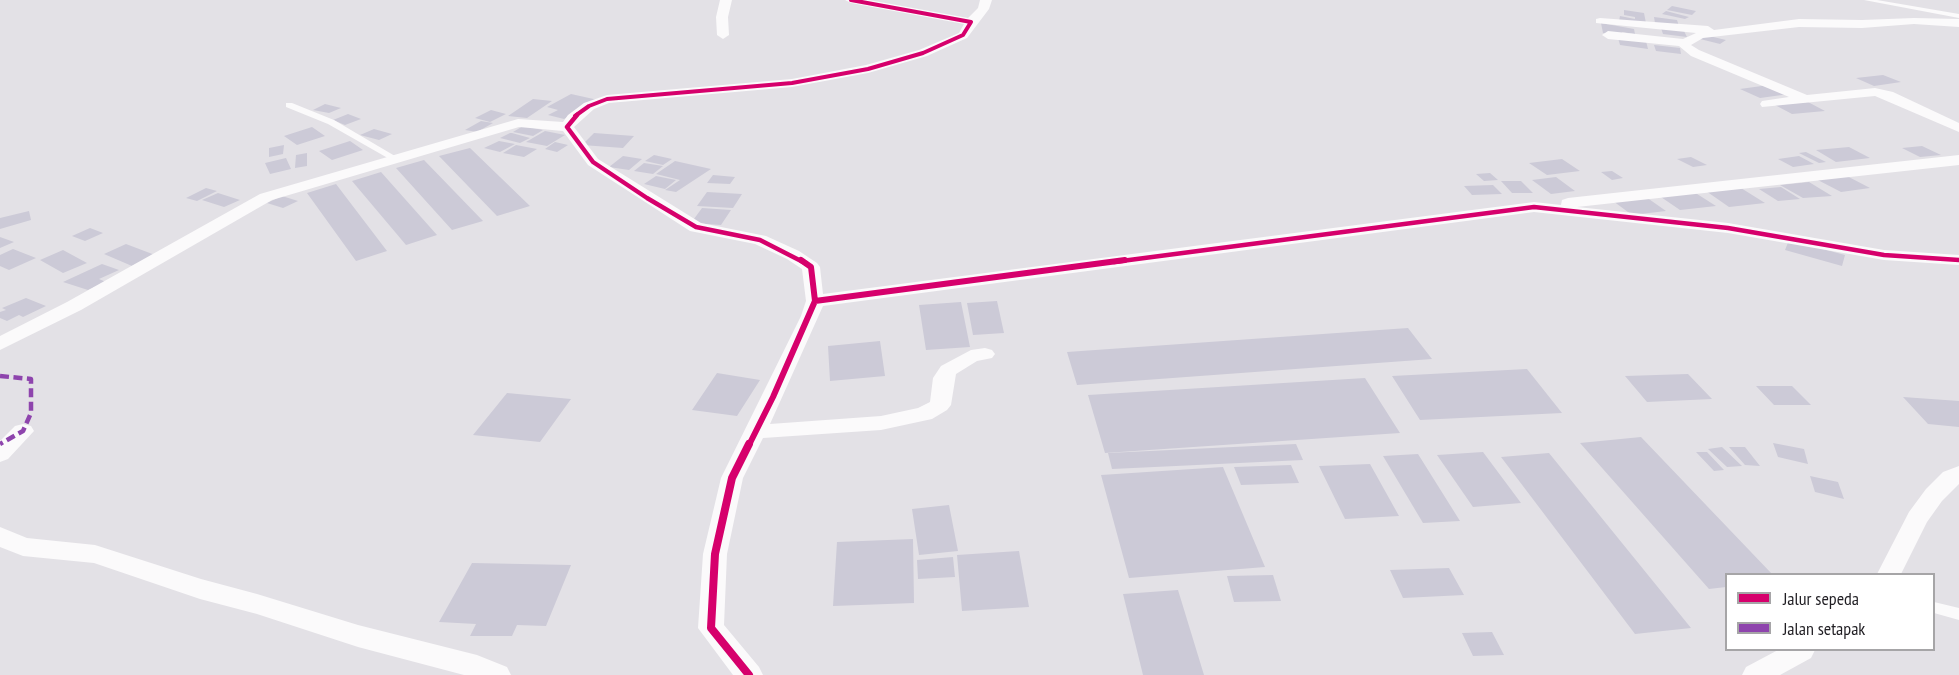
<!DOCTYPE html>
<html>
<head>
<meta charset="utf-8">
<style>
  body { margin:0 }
  #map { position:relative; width:1959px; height:675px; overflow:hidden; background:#e3e1e6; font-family:"PT Sans Narrow",sans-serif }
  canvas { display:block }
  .legend { position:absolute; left:1725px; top:573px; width:210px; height:78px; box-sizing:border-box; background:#fff; border:2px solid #a6a5a7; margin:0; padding:8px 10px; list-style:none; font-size:18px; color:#201e23 }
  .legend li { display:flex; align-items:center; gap:12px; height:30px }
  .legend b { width:30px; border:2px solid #a6a5a7 }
</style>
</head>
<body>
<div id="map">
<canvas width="1959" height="675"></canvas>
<ul class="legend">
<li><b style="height:8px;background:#d6006c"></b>Jalur sepeda</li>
<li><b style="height:8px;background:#8e44ad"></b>Jalan setapak</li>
</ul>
</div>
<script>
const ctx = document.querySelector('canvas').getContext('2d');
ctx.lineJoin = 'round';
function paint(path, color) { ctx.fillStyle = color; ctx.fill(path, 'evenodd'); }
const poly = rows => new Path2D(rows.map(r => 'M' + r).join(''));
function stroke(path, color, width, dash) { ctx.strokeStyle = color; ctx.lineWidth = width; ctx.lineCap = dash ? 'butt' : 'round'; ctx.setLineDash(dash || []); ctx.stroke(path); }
paint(poly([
  [1672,6,1696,11,1692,15,1667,10],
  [1624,10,1644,13,1646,23,1619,21,1620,16,1635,19,1635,17,1624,15],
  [1666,11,1689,17,1685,19,1662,14],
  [1654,17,1677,20,1679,26,1655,23],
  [1601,23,1634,29,1635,34,1622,32,1623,35,1603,33],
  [1661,28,1684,31,1687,37,1663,34],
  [1705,35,1726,40,1720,44,1700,39],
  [1618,38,1646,41,1648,49,1620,45],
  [1654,45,1680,48,1681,54,1656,51],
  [1883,75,1901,82,1874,86,1856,78],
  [1769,85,1789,94,1760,98,1740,89],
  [571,94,598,100,564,119,548,115,558,110,547,107],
  [533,99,552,101,527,118,508,116],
  [1808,102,1825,111,1792,114,1775,105],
  [325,104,341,108,329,113,313,110],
  [491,110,506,114,490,122,475,118],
  [348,114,361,119,345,125,333,120],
  [481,121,493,123,477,132,465,130],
  [523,126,543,130,533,136,513,132],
  [312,127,325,136,297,145,284,136],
  [374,129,392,134,379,140,360,135],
  [545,131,565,135,547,146,526,142],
  [510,133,512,133,530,138,520,143,500,138],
  [594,133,634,136,623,148,582,145],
  [350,141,363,150,332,160,319,151],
  [499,141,515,144,500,152,484,148],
  [555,142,568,145,557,152,545,149],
  [284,145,283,154,269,157,269,148],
  [516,145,537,149,524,157,503,153],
  [1922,146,1941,155,1920,157,1902,148],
  [1849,147,1870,158,1836,162,1816,150],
  [470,148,530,206,497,216,439,156],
  [1806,152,1826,162,1819,163,1799,153],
  [307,153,307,166,295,168,296,155],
  [654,155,672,159,663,165,645,161],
  [623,156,642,159,629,170,609,167],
  [1799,156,1814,164,1793,167,1778,159],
  [1691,157,1707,165,1693,167,1677,159],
  [286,158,291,169,270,174,265,163],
  [1562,159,1580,171,1547,175,1529,163],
  [424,160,483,221,452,230,396,168],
  [675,161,711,169,676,192,665,190,680,180,656,174],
  [644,163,663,166,653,174,634,171],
  [1612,171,1623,178,1612,180,1601,172],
  [381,172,437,235,406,245,352,181],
  [1490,173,1498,180,1484,181,1476,174],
  [1843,174,1870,188,1841,192,1814,178],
  [713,175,735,177,730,184,707,183],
  [656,176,676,180,665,189,644,184],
  [1556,177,1575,191,1551,194,1532,180],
  [1501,181,1521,181,1533,193,1512,193],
  [1809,182,1832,196,1803,198,1780,185],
  [336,184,387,251,356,261,307,193],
  [1493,185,1502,194,1472,195,1464,186],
  [1781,187,1800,199,1778,201,1759,189],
  [206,188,217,191,197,201,186,198],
  [1741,188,1765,203,1729,207,1706,191],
  [707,192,742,194,733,208,697,206],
  [1694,192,1716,206,1680,210,1658,195],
  [218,193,240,200,224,207,202,200],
  [282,196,298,201,283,208,267,203],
  [1646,197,1666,211,1632,215,1613,201],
  [702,208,731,210,721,225,691,223],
  [29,211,31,220,0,229,0,218],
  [90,228,103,233,85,241,72,236],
  [0,237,14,242,0,248],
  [1789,240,1845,255,1842,266,1785,250],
  [126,244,155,255,132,266,104,254],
  [13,249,36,258,9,270,0,266,0,255],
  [63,250,87,263,63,273,40,260],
  [102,264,119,270,99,279,106,282,88,290,63,282],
  [26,298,46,306,23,317,19,315,7,321,0,318,0,312,6,310,2,308],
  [997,301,1004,333,973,335,967,303],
  [961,302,970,347,926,350,919,305],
  [1408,328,1432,359,1077,385,1067,352],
  [880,341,885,376,830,381,828,346],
  [1527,369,1562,413,1420,420,1392,376],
  [717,373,760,380,737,416,692,410],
  [1688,374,1712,399,1647,402,1625,376],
  [1365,378,1400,433,1105,453,1088,395],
  [1756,386,1792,386,1811,405,1774,405],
  [507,393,571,399,540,442,473,435],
  [1903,397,1959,401,1959,427,1928,424],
  [1641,437,1772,574,1726,574,1726,587,1709,589,1580,443],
  [1773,443,1804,449,1808,464,1778,457],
  [1296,444,1303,460,1112,469,1108,453],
  [1722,447,1742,466,1727,467,1708,449],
  [1729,447,1745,447,1760,466,1745,465],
  [1483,452,1521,503,1473,507,1437,455],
  [1696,452,1707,452,1724,470,1714,471],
  [1549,453,1691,628,1635,634,1501,457],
  [1418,454,1460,521,1423,523,1383,456],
  [1370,464,1399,516,1345,519,1319,466],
  [1291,465,1299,483,1241,485,1234,467],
  [1223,467,1265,567,1129,578,1101,475],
  [1810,476,1838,482,1844,499,1815,492],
  [949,505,958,551,919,555,912,509],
  [913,539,914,603,833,606,837,542],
  [1019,551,1029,607,962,611,957,555],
  [953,557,955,577,918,579,917,560],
  [472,563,571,565,546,626,517,625,512,636,470,636,476,624,439,622],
  [1449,568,1464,595,1403,598,1390,570],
  [1273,575,1281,601,1234,602,1227,576],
  [1178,590,1204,675,1143,675,1123,594],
  [1492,632,1504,655,1473,656,1462,633]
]), '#cccad7');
paint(poly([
  [1864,0,1877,0,1959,14,1959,18,1864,0],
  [286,103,292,103,334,120,400,159,396,161,393,161,328,124,286,107,286,103],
  [1934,602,1959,608,1959,620,1934,613,1934,602]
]), '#fbfafb');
paint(poly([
  [720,0,732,0,728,17,729,35,723,39,717,35,716,17,720,0],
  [845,0,869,0,968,18,978,8,980,0,992,0,989,9,967,38,927,56,868,73,792,87,609,103,594,109,574,127,598,159,701,223,766,236,799,251,817,263,820,267,823,294,1534,202,1561,205,1562,200,1568,198,1959,155,1959,165,1577,207,1728,223,1884,250,1959,255,1959,265,1884,260,1728,233,1534,212,823,306,770,424,881,416,918,408,930,402,933,378,941,366,971,350,985,348,992,350,995,354,992,358,977,361,956,374,951,405,947,410,932,419,881,430,763,438,743,478,727,554,724,625,759,667,763,675,733,675,698,628,703,554,721,478,801,316,806,301,802,269,787,259,755,244,690,231,588,165,563,131,519,127,272,200,81,310,0,350,0,336,67,302,260,194,518,119,563,122,568,115,584,103,607,95,792,79,866,65,919,50,959,33,964,24,851,3,845,0],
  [1600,18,1708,26,1714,30,1799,19,1862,20,1914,18,1959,19,1959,27,1914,24,1862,28,1799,27,1703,38,1691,45,1699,50,1807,95,1875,88,1893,92,1959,123,1959,132,1875,96,1762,107,1760,104,1762,101,1789,97,1691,56,1679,46,1608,39,1602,35,1608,31,1683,39,1696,33,1596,23,1596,19,1600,18],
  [23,424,31,426,34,431,8,459,0,462,0,441,15,426,23,424],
  [1959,466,1959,484,1942,501,1927,522,1901,574,1877,574,1909,512,1926,489,1943,472,1959,466],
  [0,527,27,538,95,545,201,579,257,594,358,625,477,655,507,667,511,675,464,675,358,647,257,614,200,599,94,563,23,556,0,547,0,527],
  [1778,650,1815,650,1811,658,1780,675,1742,675,1746,667,1778,650]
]), '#fbfafb');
stroke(poly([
  [0,376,31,379,31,413,23,431,0,444]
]), '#8e44ad', 4.5, [9, 4.5]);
stroke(poly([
  [575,116,589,106,607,99,792,83,868,69,923,53,963,35,971,22,851,0]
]), '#d6006c', 4);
stroke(poly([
  [577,115,567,127,593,162,647,198,696,227,760,240,803,262],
  [1114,262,1534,207,1728,228,1884,255,1959,260]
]), '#d6006c', 4.5);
stroke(poly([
  [815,301,1125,260],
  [749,445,773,397,815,301,811,267,801,260]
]), '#d6006c', 6);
stroke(poly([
  [749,675,711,628,715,554,732,478,749,444]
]), '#d6006c', 8);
</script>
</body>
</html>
